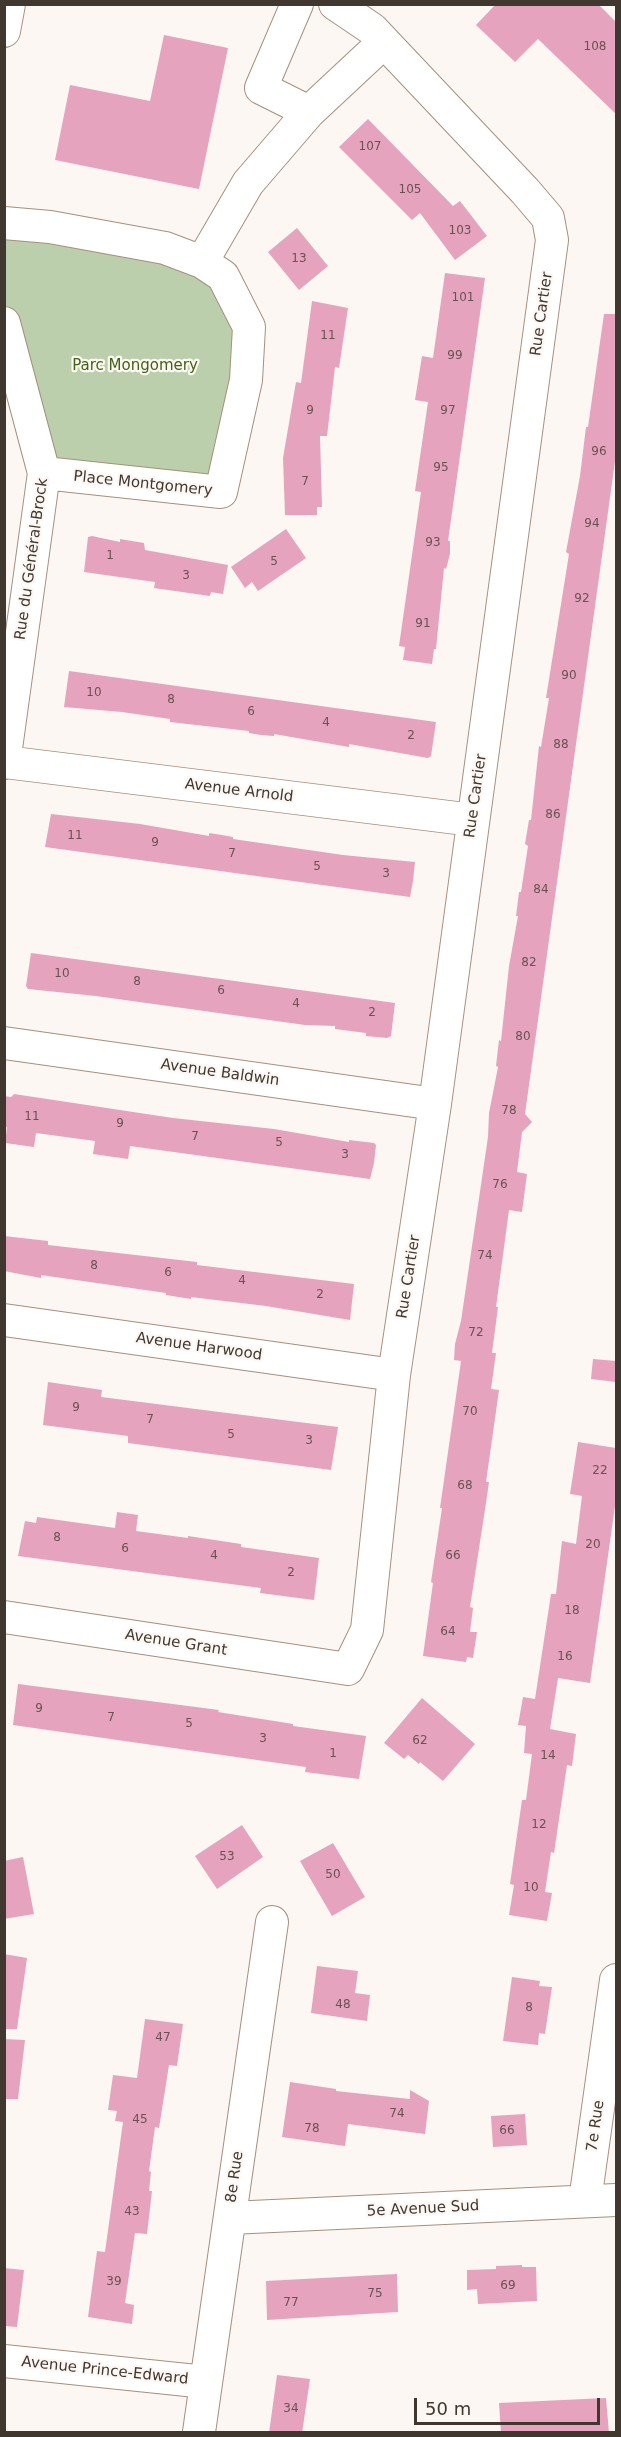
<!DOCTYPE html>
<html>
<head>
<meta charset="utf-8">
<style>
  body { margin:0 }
  #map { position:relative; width:621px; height:2437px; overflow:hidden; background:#fcf7f3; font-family:"DejaVu Sans",sans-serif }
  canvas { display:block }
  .frame { position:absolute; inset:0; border:6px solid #40372f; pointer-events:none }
  .scale { position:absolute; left:414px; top:2398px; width:186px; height:27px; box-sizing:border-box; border:3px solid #40372f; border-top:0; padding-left:8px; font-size:18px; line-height:21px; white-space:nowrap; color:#40372f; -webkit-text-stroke:4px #fcf7f3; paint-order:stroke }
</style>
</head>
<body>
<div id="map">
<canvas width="621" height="2437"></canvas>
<div class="frame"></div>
<div class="scale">50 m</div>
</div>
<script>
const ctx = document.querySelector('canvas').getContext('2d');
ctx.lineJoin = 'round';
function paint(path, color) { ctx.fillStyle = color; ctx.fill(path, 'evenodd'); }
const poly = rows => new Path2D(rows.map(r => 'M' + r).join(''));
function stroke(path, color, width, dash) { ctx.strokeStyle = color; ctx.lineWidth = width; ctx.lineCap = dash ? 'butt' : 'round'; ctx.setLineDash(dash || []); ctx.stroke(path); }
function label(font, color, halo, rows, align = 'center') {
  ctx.font = font + ' "DejaVu Sans",sans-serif'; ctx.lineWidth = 4.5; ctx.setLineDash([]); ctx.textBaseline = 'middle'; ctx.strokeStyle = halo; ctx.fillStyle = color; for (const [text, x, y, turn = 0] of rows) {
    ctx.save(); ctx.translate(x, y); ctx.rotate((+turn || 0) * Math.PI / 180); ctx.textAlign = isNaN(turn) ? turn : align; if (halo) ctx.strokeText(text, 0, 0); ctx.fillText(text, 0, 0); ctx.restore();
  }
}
paint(poly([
  [4,226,205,273,246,316,225,485,44,473,5,320]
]), '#bbcfac');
paint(poly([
  [496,4,598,4,616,22,616,114,538,39,515,62,476,25],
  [164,35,228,48,199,189,55,160,70,85,150,101],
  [368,119,453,206,460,201,487,236,455,260,420,213,412,220,339,147],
  [297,228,328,266,299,290,268,252],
  [445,273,485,278,448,541,450,541,450,554,446,569,444,568,436,649,434,649,432,664,403,660,405,647,399,646,421,492,415,491,428,402,415,400,422,356,433,358],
  [312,301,348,308,339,368,335,367,327,436,320,436,322,507,317,507,317,515,285,515,283,458,296,382,301,383],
  [604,314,616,314,616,454,525,1114,532,1122,522,1132,517,1172,527,1174,522,1212,509,1210,496,1307,498,1307,492,1353,496,1353,491,1389,499,1390,486,1482,489,1482,486,1503,470,1607,473,1608,470,1632,477,1632,473,1658,467,1657,466,1662,423,1656,433,1583,431,1582,442,1508,440,1508,461,1361,454,1360,455,1344,461,1321,488,1137,489,1113,498,1067,496,1066,499,1040,501,1041,509,966,518,916,516,916,519,892,521,892,528,846,525,844,529,820,531,820,539,746,541,747,549,698,546,698,569,554,566,552,580,476,586,427,588,427],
  [286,529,306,558,258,591,252,582,245,588,231,567],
  [92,536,120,542,120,539,144,543,145,550,228,565,223,594,211,592,210,596,154,588,155,582,84,572,88,537],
  [69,671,436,722,431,756,428,758,349,744,349,747,274,734,274,736,261,735,249,733,249,731,170,722,170,719,122,712,64,707],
  [51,814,140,824,209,836,209,833,222,835,233,837,233,839,343,855,415,862,413,881,410,897,45,847],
  [31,953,395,1003,391,1036,387,1038,366,1036,366,1033,335,1029,335,1026,305,1025,96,996,28,989,26,986],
  [14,1094,173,1118,274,1129,349,1142,349,1140,374,1143,376,1145,374,1163,370,1179,130,1146,128,1159,93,1154,95,1141,36,1133,34,1147,5,1143,7,1127,4,1127,4,1096,11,1097],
  [4,1236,48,1241,48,1245,197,1262,197,1265,205,1266,354,1284,350,1320,266,1306,191,1297,191,1299,166,1295,166,1293,41,1275,41,1278,4,1271],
  [593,1359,616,1361,616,1382,591,1379],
  [48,1382,102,1390,101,1397,338,1427,331,1470,128,1443,128,1436,43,1425],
  [578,1442,616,1448,616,1499,590,1683,558,1678,550,1729,576,1734,572,1766,567,1765,554,1853,551,1852,545,1892,552,1893,547,1921,509,1915,514,1885,510,1884,522,1800,526,1800,532,1754,524,1753,526,1726,518,1725,523,1697,535,1699,551,1594,556,1594,562,1541,576,1544,582,1496,570,1494],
  [117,1512,138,1515,136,1531,188,1538,188,1536,241,1544,241,1547,319,1558,314,1600,260,1593,261,1588,18,1556,25,1521,36,1523,37,1517,115,1528],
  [18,1684,219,1710,218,1712,293,1724,293,1726,366,1736,359,1779,305,1772,306,1767,13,1725],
  [422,1698,475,1744,443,1781,420,1762,419,1764,408,1755,404,1759,384,1743],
  [242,1825,263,1857,217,1889,195,1856],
  [333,1843,365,1897,332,1916,300,1861],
  [23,1857,34,1914,4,1919,4,1861],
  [4,1954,27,1958,17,2029,4,2029],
  [317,1966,358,1971,355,1993,370,1995,367,2021,311,2013],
  [512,1977,540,1981,539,1986,552,1987,545,2034,539,2033,538,2045,503,2041],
  [145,2019,183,2024,177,2066,169,2065,159,2128,155,2127,149,2171,151,2172,149,2191,152,2191,147,2234,135,2233,125,2303,134,2305,132,2324,88,2317,97,2251,105,2252,123,2122,115,2121,117,2111,108,2110,113,2075,137,2078],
  [4,2039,25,2040,18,2099,4,2099],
  [290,2082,336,2089,336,2091,410,2099,410,2090,429,2101,425,2134,348,2124,345,2146,282,2137],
  [525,2114,527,2145,493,2147,491,2116],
  [522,2265,522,2267,536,2267,537,2301,478,2304,477,2289,467,2290,467,2270,496,2269,496,2266],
  [4,2268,24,2270,17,2327,4,2326],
  [397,2274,398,2312,267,2320,266,2281],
  [277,2375,310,2379,302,2433,269,2433],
  [606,2398,609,2433,501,2433,499,2403]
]), '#e5a3be');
const minor = poly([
  [297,4,261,88,309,112],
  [4,31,9,4],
  [4,223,50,227,165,248,202,262,223,276,249,327,246,380,221,492,44,473],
  [202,262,248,183,309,112,384,42],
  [4,323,44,473,4,763],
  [5,762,473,820],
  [4,1043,435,1104],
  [4,1320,394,1375],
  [4,1617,348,1669,367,1630,394,1375,435,1104,552,240,548,218,525,191,372,29,335,4],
  [585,2201,616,1980],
  [230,2218,616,2200],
  [4,2361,206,2382],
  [199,2432,272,1922]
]);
stroke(minor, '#a6907d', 34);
stroke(minor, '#fff', 32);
label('12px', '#695253', null, [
  ["108",595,47],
  ["107",370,147],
  ["105",410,190],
  ["103",460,231],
  ["13",299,259],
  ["101",463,298],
  ["11",328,336],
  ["99",455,356],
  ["9",310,411],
  ["97",448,411],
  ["96",599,452],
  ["95",441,468],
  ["7",305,482],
  ["94",592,524],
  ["93",433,543],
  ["1",110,556],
  ["5",274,562],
  ["3",186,576],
  ["92",582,599],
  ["91",423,624],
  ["90",569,676],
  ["10",94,693],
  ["8",171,700],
  ["6",251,712],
  ["4",326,723],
  ["2",411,736],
  ["88",561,745],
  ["86",553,815],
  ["11",75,836],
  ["9",155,843],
  ["7",232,854],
  ["5",317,867],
  ["3",386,874],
  ["84",541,890],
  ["82",529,963],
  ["10",62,974],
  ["8",137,982],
  ["6",221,991],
  ["4",296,1004],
  ["2",372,1013],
  ["80",523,1037],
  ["78",509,1111],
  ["11",32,1117],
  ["9",120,1124],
  ["7",195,1137],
  ["5",279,1143],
  ["3",345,1155],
  ["76",500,1185],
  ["74",485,1256],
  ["8",94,1266],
  ["6",168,1273],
  ["4",242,1281],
  ["2",320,1295],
  ["72",476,1333],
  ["9",76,1408],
  ["70",470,1412],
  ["7",150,1420],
  ["5",231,1435],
  ["3",309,1441],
  ["22",600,1471],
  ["68",465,1486],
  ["8",57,1538],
  ["20",593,1545],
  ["6",125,1549],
  ["4",214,1556],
  ["66",453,1556],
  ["2",291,1573],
  ["18",572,1611],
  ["64",448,1632],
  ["16",565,1657],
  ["9",39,1709],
  ["7",111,1718],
  ["5",189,1724],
  ["3",263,1739],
  ["62",420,1741],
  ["1",333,1754],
  ["14",548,1756],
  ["12",539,1825],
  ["53",227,1857],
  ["50",333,1875],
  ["10",531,1888],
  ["48",343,2005],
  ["8",529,2008],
  ["47",163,2038],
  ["74",397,2114],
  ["45",140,2120],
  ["78",312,2129],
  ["66",507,2131],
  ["43",132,2212],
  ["39",114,2282],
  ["69",508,2286],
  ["75",375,2294],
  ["77",291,2303],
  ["34",291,2409]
]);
label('15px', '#40372f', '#fcf7f3', [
  ["Rue Cartier",542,314,-82],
  ["Place Montgomery",143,484,6],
  ["Rue du Général-Brock",32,559,-82],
  ["Avenue Arnold",239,791,7],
  ["Rue Cartier",476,796,-82],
  ["Avenue Baldwin",220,1073,8],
  ["Rue Cartier",409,1277,-81],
  ["Avenue Harwood",199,1347,8],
  ["Avenue Grant",176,1643,9],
  ["7e Rue",596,2126,-82],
  ["8e Rue",235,2177,-82],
  ["5e Avenue Sud",423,2209,-3],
  ["Avenue Prince-Edward",105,2371,6]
]);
label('15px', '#3f6415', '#fcf7f3', [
  ["Parc Mongomery",135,366]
]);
</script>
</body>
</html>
